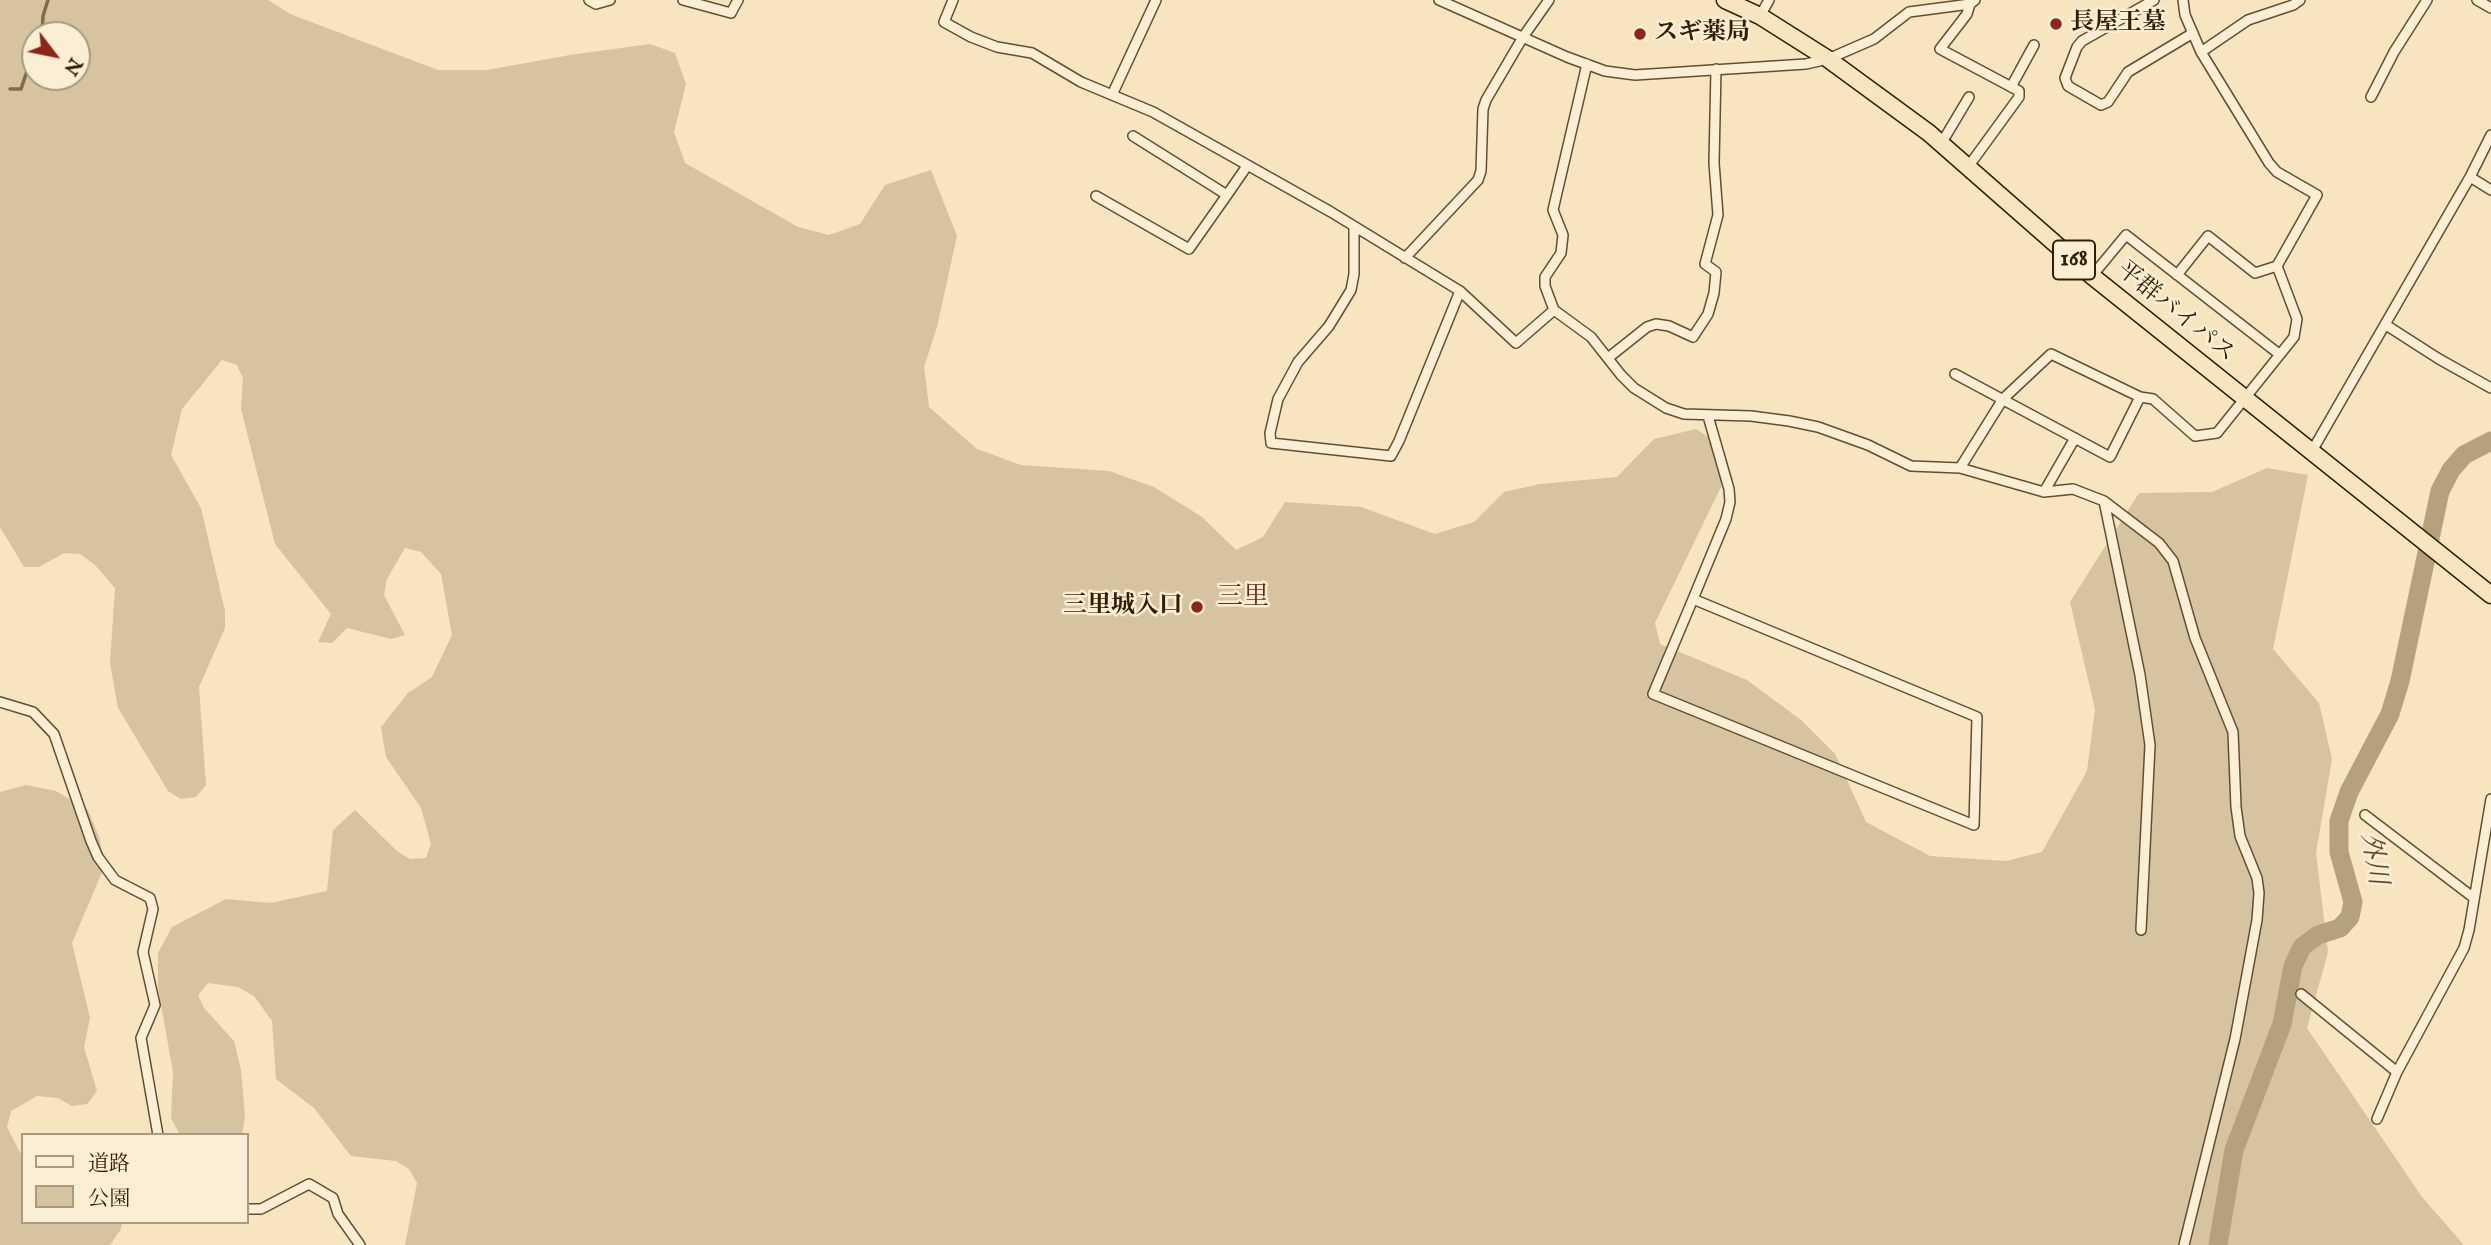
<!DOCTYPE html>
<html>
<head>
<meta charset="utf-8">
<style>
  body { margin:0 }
  #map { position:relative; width:2491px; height:1245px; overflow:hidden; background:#f7e5bf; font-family:"IM FELL English","Noto Serif JP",serif }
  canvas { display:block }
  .legend { position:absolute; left:21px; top:1133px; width:228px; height:91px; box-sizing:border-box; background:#faeed5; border:2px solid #aa9a80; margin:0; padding:9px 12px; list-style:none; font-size:21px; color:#321d01 }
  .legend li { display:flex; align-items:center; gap:14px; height:35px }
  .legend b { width:35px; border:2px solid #aa9a80 }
  .north { position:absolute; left:21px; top:21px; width:70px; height:70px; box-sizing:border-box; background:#faeed5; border:2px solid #aa9a80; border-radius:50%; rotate:122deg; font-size:19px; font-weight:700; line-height:28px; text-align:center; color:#321d01 }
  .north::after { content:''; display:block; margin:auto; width:24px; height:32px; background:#8f2418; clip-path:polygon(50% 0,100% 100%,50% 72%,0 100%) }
</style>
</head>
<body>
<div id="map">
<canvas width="2491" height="1245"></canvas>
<ul class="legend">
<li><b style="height:9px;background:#faeed5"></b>道路</li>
<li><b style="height:19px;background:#d6c39f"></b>公園</li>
</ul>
<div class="north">N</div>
</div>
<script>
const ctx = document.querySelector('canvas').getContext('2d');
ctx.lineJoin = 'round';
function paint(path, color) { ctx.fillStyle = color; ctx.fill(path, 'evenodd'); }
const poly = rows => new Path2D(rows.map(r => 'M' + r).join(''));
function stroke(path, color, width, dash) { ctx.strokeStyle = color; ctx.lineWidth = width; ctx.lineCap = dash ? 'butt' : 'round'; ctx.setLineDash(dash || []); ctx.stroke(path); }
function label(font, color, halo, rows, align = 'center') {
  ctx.font = font + ' "IM FELL English","Noto Serif JP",serif'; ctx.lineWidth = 5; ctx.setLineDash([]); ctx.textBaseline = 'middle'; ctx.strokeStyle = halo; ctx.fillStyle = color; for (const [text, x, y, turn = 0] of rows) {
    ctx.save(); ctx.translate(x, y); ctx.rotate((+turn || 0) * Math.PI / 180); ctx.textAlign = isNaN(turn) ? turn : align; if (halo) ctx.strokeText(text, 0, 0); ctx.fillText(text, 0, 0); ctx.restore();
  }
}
paint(poly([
  [0,0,268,0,290,14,438,70,487,70,570,55,650,44,675,53,686,84,674,132,685,163,798,227,829,235,860,224,885,185,931,170,957,236,937,327,924,367,929,407,977,449,1021,465,1109,471,1154,487,1202,517,1236,550,1263,537,1285,502,1361,507,1435,534,1474,522,1504,492,1540,484,1617,477,1654,439,1696,429,1723,446,1721,487,1655,623,1660,644,1747,680,1801,720,1835,754,1866,822,1930,856,2006,861,2042,852,2087,771,2095,709,2070,602,2139,493,2212,492,2267,468,2308,475,2273,649,2319,703,2332,759,2316,853,2328,952,2307,1028,2422,1197,2464,1245,405,1245,417,1183,409,1169,396,1161,351,1156,314,1108,276,1079,272,1021,254,996,238,987,208,983,198,995,204,1008,234,1041,241,1070,245,1116,242,1135,180,1135,171,1118,173,1072,158,988,158,953,172,927,226,899,270,903,327,891,333,830,355,810,397,851,410,859,426,858,431,844,421,808,386,757,381,727,408,693,432,677,452,635,441,574,421,552,405,548,387,579,384,595,405,635,391,639,347,628,332,643,318,642,331,614,275,544,241,409,243,378,237,365,222,360,182,409,171,455,201,508,225,611,225,628,199,687,206,785,196,797,181,799,168,791,118,708,110,663,115,588,94,564,80,554,64,553,39,567,24,567,0,527],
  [35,35,77,35,77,77,35,77],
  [26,785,56,791,88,810,100,839,103,870,72,943,90,1018,84,1047,97,1091,87,1104,72,1106,58,1098,37,1096,11,1111,7,1127,23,1158,23,1222,122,1222,121,1229,110,1245,0,1245,0,792]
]), '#d6c39f');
stroke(poly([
  [42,35,43,16,48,0],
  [10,89,21,89,27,71,35,63]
]), '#806c4c', 3.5);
stroke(poly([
  [2218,1245,2234,1150,2282,1024,2293,966,2302,947,2318,935,2340,928,2350,917,2353,902,2339,852,2339,821,2349,792,2390,714,2400,681,2440,491,2451,470,2464,455,2491,441]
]), '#b4a17e', 19);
const street = poly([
  [589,0,596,4,610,0],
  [683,0,731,13,738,0],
  [953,0,944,22,971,37,997,47,1032,53,1081,82,1153,112,1331,212,1460,291,1516,343,1554,310,1591,337,1621,375,1634,388,1666,408,1684,414,1751,416,1789,421,1818,427,1868,445,1911,466,1960,468,2044,492,2073,489,2104,501,2159,543,2173,561,2195,638,2233,732,2236,807,2240,836,2257,878,2259,893,2257,920,2235,1039,2184,1245],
  [1439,0,1567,57,1605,71,1635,75,1806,64,1828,59,1874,39,1909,12,1970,4,1975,0],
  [2154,0,2082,41,2077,47,2065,78,2068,86,2101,105,2108,102,2128,72,2193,33],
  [2477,0,2491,8],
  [1760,16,1769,0],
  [2201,52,2248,20,2293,5,2300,0],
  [2011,87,2034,45],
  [1112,95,1156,0],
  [2371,97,2394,52,2427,0],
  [1133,136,1227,195,1247,166],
  [1941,144,1969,97],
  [1968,167,2019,97,2019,91,1940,49,1967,14,1970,4],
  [2470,177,2491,190],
  [1096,196,1189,249,1227,195],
  [1354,227,1354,274,1351,290,1329,326,1298,362,1278,399,1270,433,1271,443,1391,456,1399,441,1460,291],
  [1405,258,1478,180,1481,171,1483,109,1486,100,1523,37,1549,0],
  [2177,275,2208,236,2255,273,2277,266],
  [2092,276,2126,235,2279,354],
  [1554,310,1545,286,1545,277,1561,253,1563,235,1553,210,1587,64],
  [2386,325,2439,359,2491,388],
  [1608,358,1647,327,1656,324,1669,326,1693,337,1708,314,1714,293,1716,272,1705,264,1718,215,1714,163,1716,69],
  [1955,374,2110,457,2140,397],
  [2312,451,2470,177,2491,135],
  [1960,468,2003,399,2051,354,2140,397,2153,399,2195,436,2217,433,2294,337,2297,319,2277,266,2317,195,2277,172,2269,163,2201,52,2185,15,2183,0],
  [2044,492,2075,438],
  [2104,501,2140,675,2150,745,2141,930],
  [1693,599,1977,717,1974,825,1653,694,1693,599],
  [1693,599,1726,519,1730,502,1729,489,1708,416],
  [0,702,33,712,54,734,91,841,98,857,115,880,150,898,153,909,143,952,155,1005,141,1038,158,1135],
  [2365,815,2474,898],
  [2301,994,2397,1072],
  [2377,1119,2397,1072,2464,948,2469,930,2491,799],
  [247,1209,261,1209,309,1184,333,1198,338,1214,360,1245]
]);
const highway = poly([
  [1725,0,1760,16,1828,59,1929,133,2092,276,2491,595]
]);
stroke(street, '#634f30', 12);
stroke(highway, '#321d01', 19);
stroke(street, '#faeed5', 9);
stroke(highway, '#f7e5bf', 16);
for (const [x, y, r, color] of [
  [2056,24,7,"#8f2418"],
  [1640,34,7,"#8f2418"],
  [1197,607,7,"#8f2418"]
]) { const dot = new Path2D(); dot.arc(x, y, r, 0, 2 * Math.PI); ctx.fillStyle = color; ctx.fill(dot); stroke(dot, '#faeed5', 2.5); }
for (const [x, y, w] of [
  [2074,260,42]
]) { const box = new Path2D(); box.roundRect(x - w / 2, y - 19.5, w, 39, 5); ctx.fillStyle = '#faeed5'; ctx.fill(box); stroke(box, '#321d01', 2); }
label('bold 23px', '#321d01', null, [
  ["168",2074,260]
]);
label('bold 24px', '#321d01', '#faeed5', [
  ["長屋王墓",2070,24],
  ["スギ薬局",1654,34],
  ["三里城入口",1183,607,"right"]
], 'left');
label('24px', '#321d01', '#faeed5', [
  ["平群バイパス",2175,313,39]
]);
label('26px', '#7a1f14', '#faeed5', [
  ["三里",1243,599]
]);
label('italic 26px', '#604b2d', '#faeed5', [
  ["外川",2372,859,80]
]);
</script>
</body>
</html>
